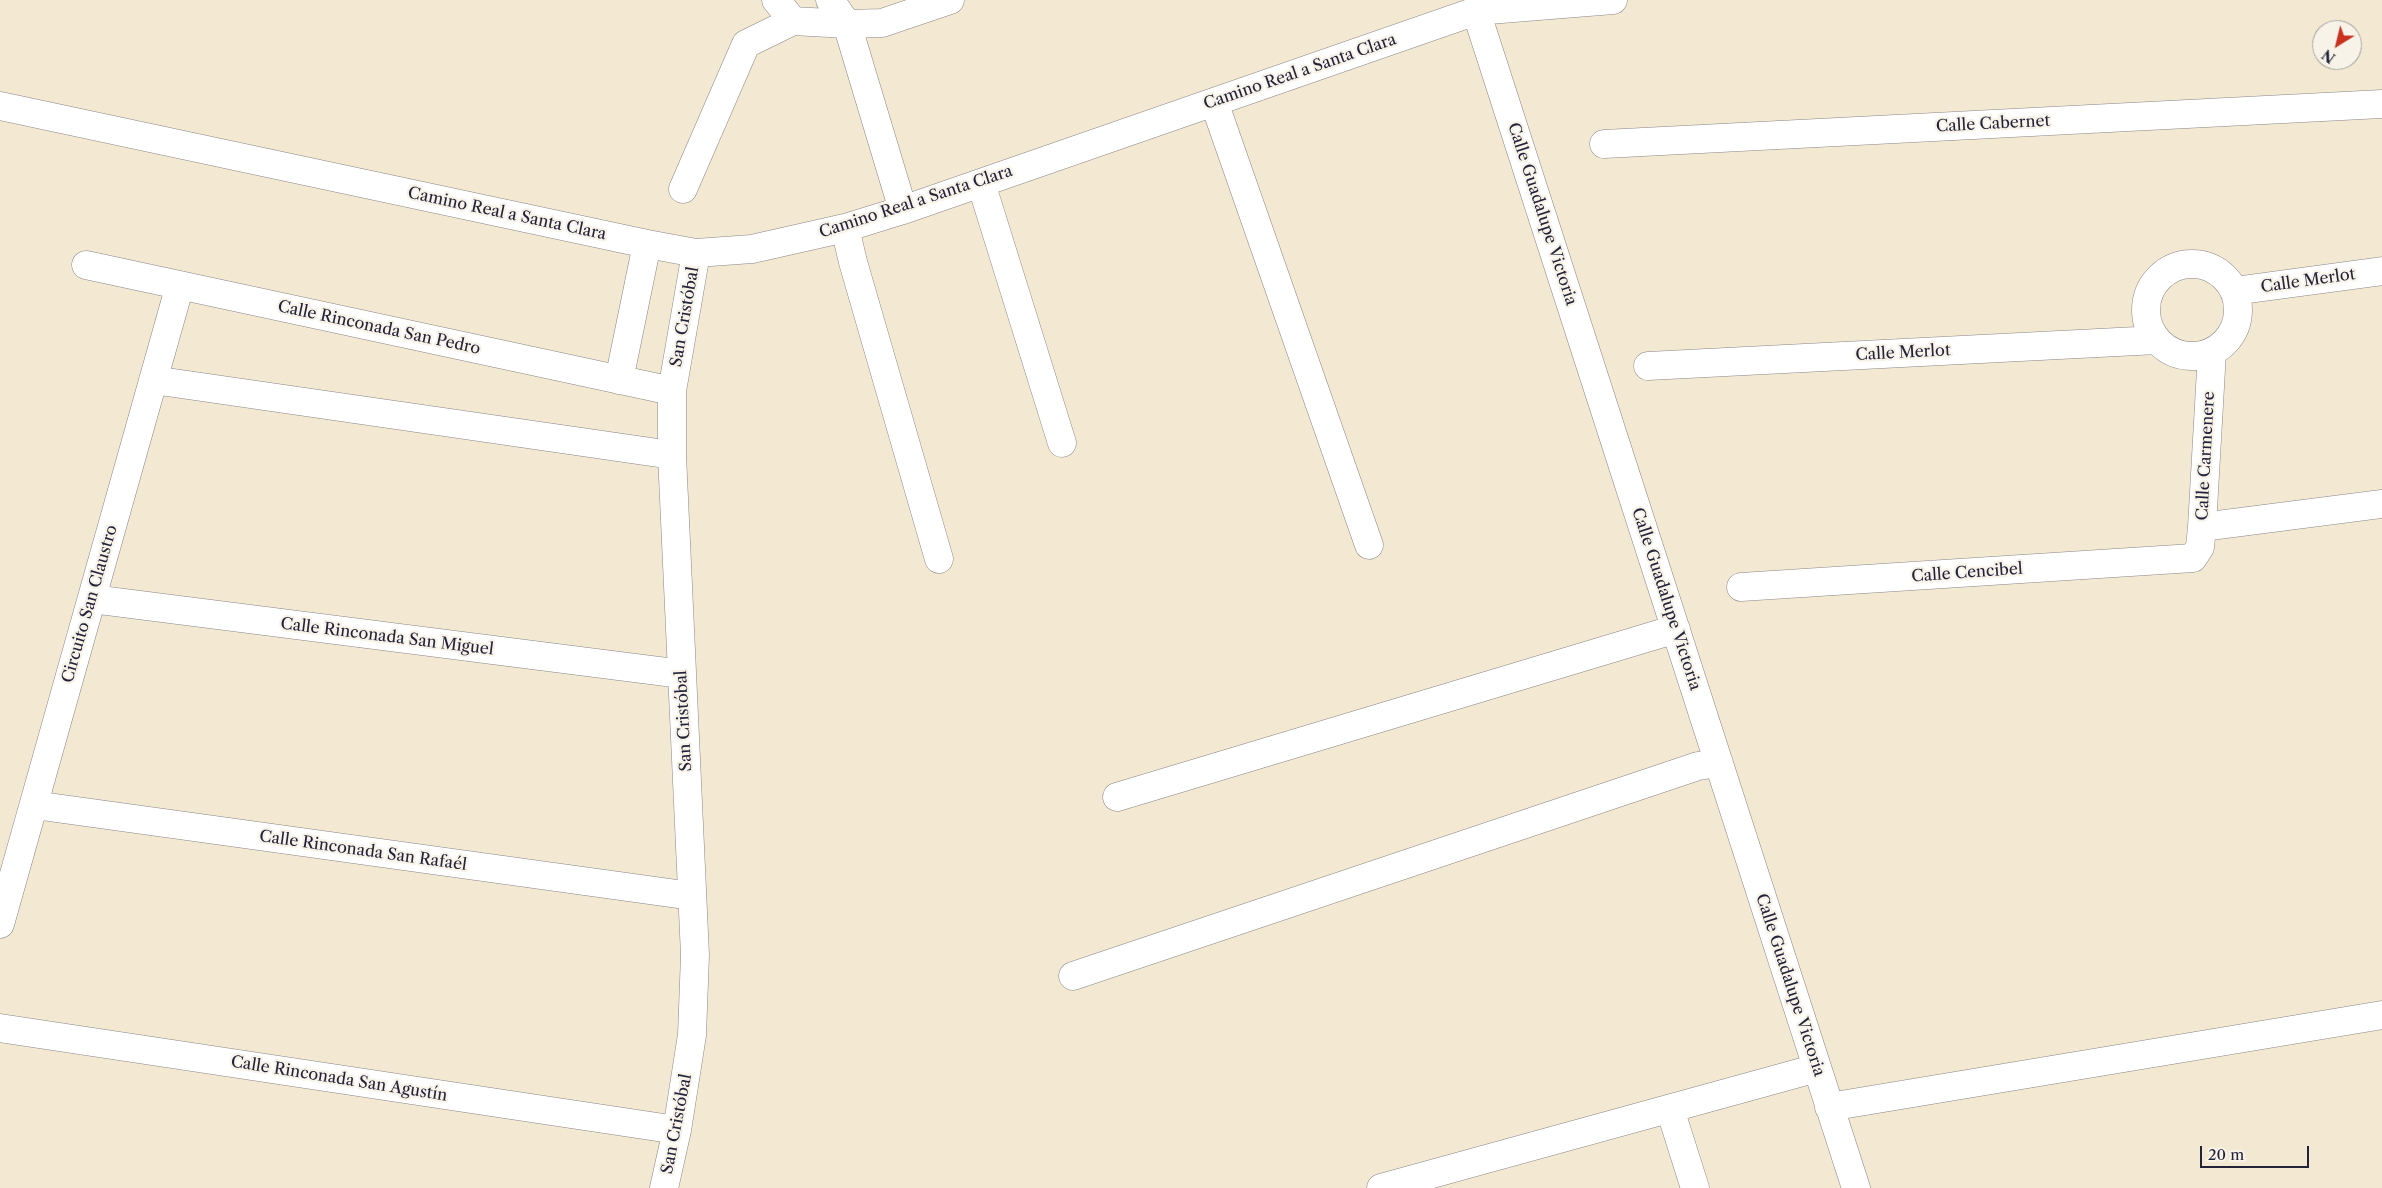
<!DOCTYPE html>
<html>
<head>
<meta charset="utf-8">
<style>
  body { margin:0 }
  #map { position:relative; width:2382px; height:1188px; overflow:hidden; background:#f3e8d1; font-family:"Libre Caslon Text",serif }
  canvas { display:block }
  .north { position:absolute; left:2312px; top:20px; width:50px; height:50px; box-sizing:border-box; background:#f7f3e8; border:1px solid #a29fa3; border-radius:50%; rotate:216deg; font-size:14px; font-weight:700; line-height:20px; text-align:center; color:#22223b }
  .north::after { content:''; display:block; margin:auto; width:18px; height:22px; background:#c8321e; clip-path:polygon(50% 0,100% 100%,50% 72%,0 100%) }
  .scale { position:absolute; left:2200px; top:1146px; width:109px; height:22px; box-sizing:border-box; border:2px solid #22223b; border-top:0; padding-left:6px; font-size:15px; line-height:18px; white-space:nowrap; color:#22223b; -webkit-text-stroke:4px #f7f3e8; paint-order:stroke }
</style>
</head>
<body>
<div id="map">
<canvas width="2382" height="1188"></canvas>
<div class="north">N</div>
<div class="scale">20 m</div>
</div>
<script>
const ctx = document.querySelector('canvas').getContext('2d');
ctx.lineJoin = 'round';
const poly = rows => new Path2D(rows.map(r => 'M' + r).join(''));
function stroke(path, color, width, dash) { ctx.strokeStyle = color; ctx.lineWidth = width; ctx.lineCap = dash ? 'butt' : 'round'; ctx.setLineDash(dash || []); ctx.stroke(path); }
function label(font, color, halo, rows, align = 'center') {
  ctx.font = font + ' "Libre Caslon Text",serif'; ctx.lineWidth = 4.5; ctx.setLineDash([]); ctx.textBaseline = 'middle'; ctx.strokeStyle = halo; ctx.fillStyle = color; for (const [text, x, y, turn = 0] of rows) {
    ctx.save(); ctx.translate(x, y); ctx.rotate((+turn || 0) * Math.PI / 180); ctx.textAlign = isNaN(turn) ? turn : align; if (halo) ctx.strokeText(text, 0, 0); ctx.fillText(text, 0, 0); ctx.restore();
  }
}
const minor = poly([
  [776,0,793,21],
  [830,0,847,24,903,210],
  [1476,11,1856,1188],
  [1214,102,1369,545],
  [0,106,647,244,696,253,752,249,845,228,903,210,1476,11,1613,0],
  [1604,144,2382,104],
  [981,183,1062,443],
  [683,189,746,44,793,21,847,24,882,23,950,0],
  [845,228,853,262,939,559],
  '2146 310a46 46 0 1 1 92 0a46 46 0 1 1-92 0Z',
  [86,265,672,391],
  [2234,291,2382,271],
  [1648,366,2157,340],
  [153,380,672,455],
  [619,380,647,244],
  [2202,527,2382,504],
  [1741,587,2193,558,2200,547,2202,527,2212,352],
  [92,599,682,674],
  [1117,797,1676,629],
  [34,805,692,896],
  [0,924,180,285],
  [1073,976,1698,766,1719,763],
  [0,1028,677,1130],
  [1829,1107,2382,1015],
  [1670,1109,1695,1188],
  [664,1188,677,1130,692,1035,695,955,672,455,672,391,696,253],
  [1381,1188,1817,1068]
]);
stroke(minor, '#8a8586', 29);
stroke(minor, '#fff', 28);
label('16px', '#22223b', '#f7f3e8', [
  ["Camino Real a Santa Clara",1300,72,-19],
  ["Calle Cabernet",1993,124,-3],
  ["Camino Real a Santa Clara",916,202,-18],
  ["Camino Real a Santa Clara",507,214,12],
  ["Calle Guadalupe Victoria",1542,214,72],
  ["Calle Merlot",2308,281,-8],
  ["San Cristóbal",685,317,-80],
  ["Calle Rinconada San Pedro",379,328,12],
  ["Calle Merlot",1903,353,-3],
  ["Calle Carmenere",2206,456,-87],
  ["Calle Cencibel",1967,573,-4],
  ["Calle Guadalupe Victoria",1666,599,72],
  ["Circuito San Claustro",90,604,-74],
  ["Calle Rinconada San Miguel",387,637,7],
  ["San Cristóbal",684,721,-93],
  ["Calle Rinconada San Rafaél",363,851,8],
  ["Calle Guadalupe Victoria",1790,985,72],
  ["Calle Rinconada San Agustín",339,1079,9],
  ["San Cristóbal",677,1124,-79]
]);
</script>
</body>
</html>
